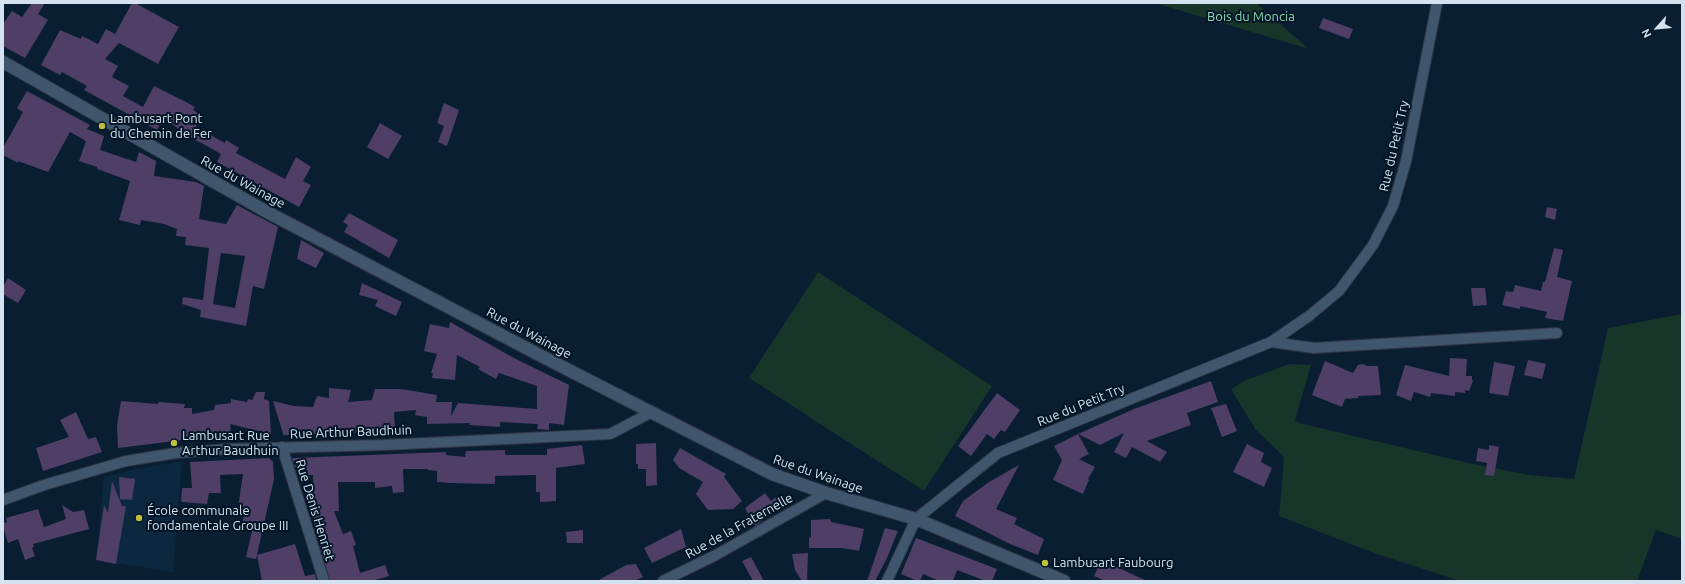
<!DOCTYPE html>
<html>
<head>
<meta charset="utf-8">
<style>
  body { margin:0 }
  #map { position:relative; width:1685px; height:584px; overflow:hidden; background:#091e31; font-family:Ubuntu,sans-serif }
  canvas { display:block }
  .frame { position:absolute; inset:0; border:4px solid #d4e1ee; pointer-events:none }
  .north { position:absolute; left:1637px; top:8px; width:40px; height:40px; -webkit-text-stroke:3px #021527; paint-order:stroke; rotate:243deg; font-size:11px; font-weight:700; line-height:16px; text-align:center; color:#d4e1ee }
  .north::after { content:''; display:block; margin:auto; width:14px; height:18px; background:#d4e1ee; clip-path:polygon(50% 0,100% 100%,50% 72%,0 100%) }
</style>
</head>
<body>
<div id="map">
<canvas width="1685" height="584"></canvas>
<div class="frame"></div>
<div class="north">N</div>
</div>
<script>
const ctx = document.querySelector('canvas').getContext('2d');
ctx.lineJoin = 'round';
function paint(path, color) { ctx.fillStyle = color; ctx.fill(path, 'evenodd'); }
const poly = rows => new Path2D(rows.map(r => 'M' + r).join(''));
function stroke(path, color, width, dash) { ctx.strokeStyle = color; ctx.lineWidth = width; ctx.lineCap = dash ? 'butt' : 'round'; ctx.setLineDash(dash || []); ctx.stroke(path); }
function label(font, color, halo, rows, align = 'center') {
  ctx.font = font + ' Ubuntu,sans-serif'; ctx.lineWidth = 4; ctx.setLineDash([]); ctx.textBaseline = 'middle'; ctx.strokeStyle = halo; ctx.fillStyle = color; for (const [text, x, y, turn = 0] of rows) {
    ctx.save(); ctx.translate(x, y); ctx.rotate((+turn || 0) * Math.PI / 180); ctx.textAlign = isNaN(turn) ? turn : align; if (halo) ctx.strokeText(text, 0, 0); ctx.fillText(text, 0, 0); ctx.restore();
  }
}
paint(poly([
  [182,461,173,572,96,560,104,477,137,469]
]), '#0c283f');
paint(poly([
  [1155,3,1259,3,1258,5,1309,49],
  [818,272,992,386,924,491,749,378],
  [1682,314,1682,539,1656,530,1637,581,1460,581,1374,553,1279,516,1284,457,1256,430,1231,389,1246,380,1289,364,1311,365,1295,420,1299,423,1477,465,1529,475,1574,479,1608,328]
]), '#173528');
paint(poly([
  [32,3,45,3,38,14,48,20,25,58,3,46,3,24,12,11,22,17],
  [132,3,135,3,179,27,158,64,119,43,105,59,118,66,112,77,129,86,123,96,143,107,154,86,186,102,195,107,193,110,200,114,196,127,225,143,226,140,239,148,236,153,285,179,296,157,311,167,303,181,311,185,299,207,217,162,221,154,198,141,198,142,163,118,157,130,84,90,87,86,62,72,60,75,41,65,60,30,81,39,82,36,98,44,106,29,115,34],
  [1323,18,1353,29,1349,39,1319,28],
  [27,91,90,125,87,129,104,136,100,150,136,162,139,152,156,161,154,176,196,182,204,186,199,219,226,224,237,205,278,227,264,289,253,286,246,326,200,317,201,310,182,304,183,297,203,300,209,248,185,245,186,237,176,236,177,229,164,224,141,220,140,225,119,220,130,181,97,169,97,167,79,161,86,141,70,132,48,172,18,161,18,163,3,155,3,148,23,112,17,108],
  [221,253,245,256,235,308,213,304],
  [444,103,459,110,447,146,438,142,444,126,437,123],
  [380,123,402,136,388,159,367,147],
  [1547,207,1557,209,1555,220,1545,217],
  [349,213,398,240,389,258,344,232,348,225,343,222],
  [301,240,324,253,316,268,297,259],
  [1554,248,1563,250,1557,277,1572,281,1563,321,1545,318,1547,312,1520,306,1520,309,1502,305,1506,291,1513,292,1515,285,1541,291,1543,282,1545,282],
  [8,278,26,290,18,303,3,294,3,287],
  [362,283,402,302,396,316,375,306,378,300,359,295],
  [1471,288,1485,288,1487,305,1473,306],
  [450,322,514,358,569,385,564,425,549,423,549,430,537,429,538,424,500,422,500,427,469,425,470,423,427,424,427,417,415,415,416,410,394,412,395,431,284,435,284,437,273,401,294,406,313,407,317,396,329,398,329,388,351,390,348,402,372,400,375,389,401,389,437,395,436,402,452,402,451,416,458,403,537,409,537,386,499,373,496,379,478,369,480,367,457,355,455,380,432,378,433,373,431,373,437,354,424,351,430,324,449,328],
  [1450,358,1467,359,1466,376,1472,376,1472,380,1473,381,1469,391,1465,390,1465,393,1455,392,1455,396,1431,393,1430,397,1414,392,1411,401,1396,395,1405,365,1449,376],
  [1528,360,1546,364,1542,379,1524,375],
  [1325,361,1353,373,1358,365,1363,364,1367,366,1378,366,1381,395,1358,396,1358,398,1345,399,1342,407,1312,395],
  [1494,362,1515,366,1508,396,1489,393],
  [1211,381,1218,402,1187,413,1191,425,1147,441,1167,452,1160,462,1132,447,1126,458,1114,452,1124,433,1100,445,1078,434,1134,409],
  [256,392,265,392,264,399,269,401,271,434,230,424,231,434,118,448,117,426,121,401,158,404,158,402,185,404,184,408,192,408,192,414,214,410,215,405,231,403,231,399,247,402,248,399,252,400],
  [997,393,1020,410,1005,432,1001,430,994,439,987,434,971,456,958,446],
  [1226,404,1237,431,1222,437,1211,408],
  [76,412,88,439,96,437,102,452,43,471,36,448,69,437,60,420],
  [1078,434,1089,454,1079,459,1095,467,1088,479,1089,480,1083,494,1053,480,1062,460,1054,446],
  [656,443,657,485,646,486,646,469,638,469,638,464,636,464,636,444],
  [1247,444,1264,453,1261,462,1272,468,1264,487,1233,472],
  [582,445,585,464,556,468,556,501,540,502,540,492,536,492,536,475,495,476,495,484,450,483,437,482,437,471,428,470,428,469,403,469,404,492,393,493,392,486,375,488,375,482,338,482,339,511,334,511,343,534,351,531,356,545,353,546,360,573,385,565,389,576,372,581,330,581,314,527,313,475,298,475,292,458,446,452,446,455,465,457,466,451,505,450,505,455,547,455,547,449],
  [1489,445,1499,447,1494,476,1485,475,1487,463,1476,461,1478,448,1489,450],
  [680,448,726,474,724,477,742,501,733,509,708,510,696,494,703,482,679,468,673,460],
  [269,458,273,462,274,479,256,559,246,557,253,527,242,524,244,516,237,514,243,474,220,475,221,493,209,493,207,504,181,502,182,488,192,488,190,462],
  [1019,465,996,509,1017,518,1014,524,1044,539,1038,555,1010,544,955,516,963,501,989,482],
  [119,477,135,479,132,500,120,499],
  [112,481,122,506,126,506,116,564,96,560,104,505,108,513],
  [765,493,771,501,776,497,786,503,755,526,745,508],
  [62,505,73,512,84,510,89,529,33,544,34,547,32,548,35,556,25,560,18,539,8,543,3,526,3,523,7,522,6,518,38,509,44,527,66,519],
  [830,519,831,522,864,529,859,551,842,548,809,548,809,538,811,537,811,520],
  [885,528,898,531,887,558,875,581,867,581],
  [681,529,686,547,652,563,644,548],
  [583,530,583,543,567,543,566,532],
  [916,538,997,569,992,581,986,581,957,570,953,581,939,581,923,574,920,581,917,581,901,574],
  [295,544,305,576,315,574,317,581,262,581,257,555],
  [808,553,807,581,802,581,795,570,792,554],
  [751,557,764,581,753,581,742,561],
  [1102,559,1119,568,1147,581,1105,581,1094,576],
  [636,564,643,577,634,581,597,581,626,565]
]), '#4f3e66');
const minor = poly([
  [1271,342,1314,348,1557,333],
  [282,447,324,581],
  [3,500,44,485,126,461,176,453,228,449,384,445,610,434,652,412],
  [663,581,716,555,826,493],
  [887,581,916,519,998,453,1271,342,1309,316,1339,291,1373,245,1393,206,1406,161,1437,3]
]);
const secondary = poly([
  [3,62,267,212,549,360,772,474,826,493,916,519,1064,581]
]);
stroke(minor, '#2f3747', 12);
stroke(secondary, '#2f3747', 14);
stroke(minor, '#3f566c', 10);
stroke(secondary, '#3f566c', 12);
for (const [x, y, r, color] of [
  [102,126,4,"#bfbe42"],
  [174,443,4,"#bfbe42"],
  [139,518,4,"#bfbe42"],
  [1045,563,4,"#bfbe42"]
]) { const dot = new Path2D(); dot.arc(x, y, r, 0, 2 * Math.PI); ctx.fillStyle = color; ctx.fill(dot); stroke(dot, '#021527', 1.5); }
label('13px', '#88dbb4', '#021527', [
  ["Bois du Moncia",1251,17]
]);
label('13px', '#d4e1ee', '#021527', [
  ["Lambusart Pont",110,119],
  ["du Chemin de Fer",110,134],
  ["Lambusart Rue",182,436],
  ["Arthur Baudhuin",182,451],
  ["École communale",147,511],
  ["fondamentale Groupe III",147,526],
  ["Lambusart Faubourg",1053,563]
], 'left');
label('13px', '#d4e1ee', '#021527', [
  ["Rue du Petit Try",1394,146,-77],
  ["Rue du Wainage",243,182,29],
  ["Rue du Wainage",529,333,28],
  ["Rue du Petit Try",1081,405,-22],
  ["Rue Arthur Baudhuin",351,432,-2],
  ["Rue du Wainage",818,474,19],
  ["Rue Denis Henriet",315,510,73],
  ["Rue de la Fraternelle",739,526,-29]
]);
</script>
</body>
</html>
